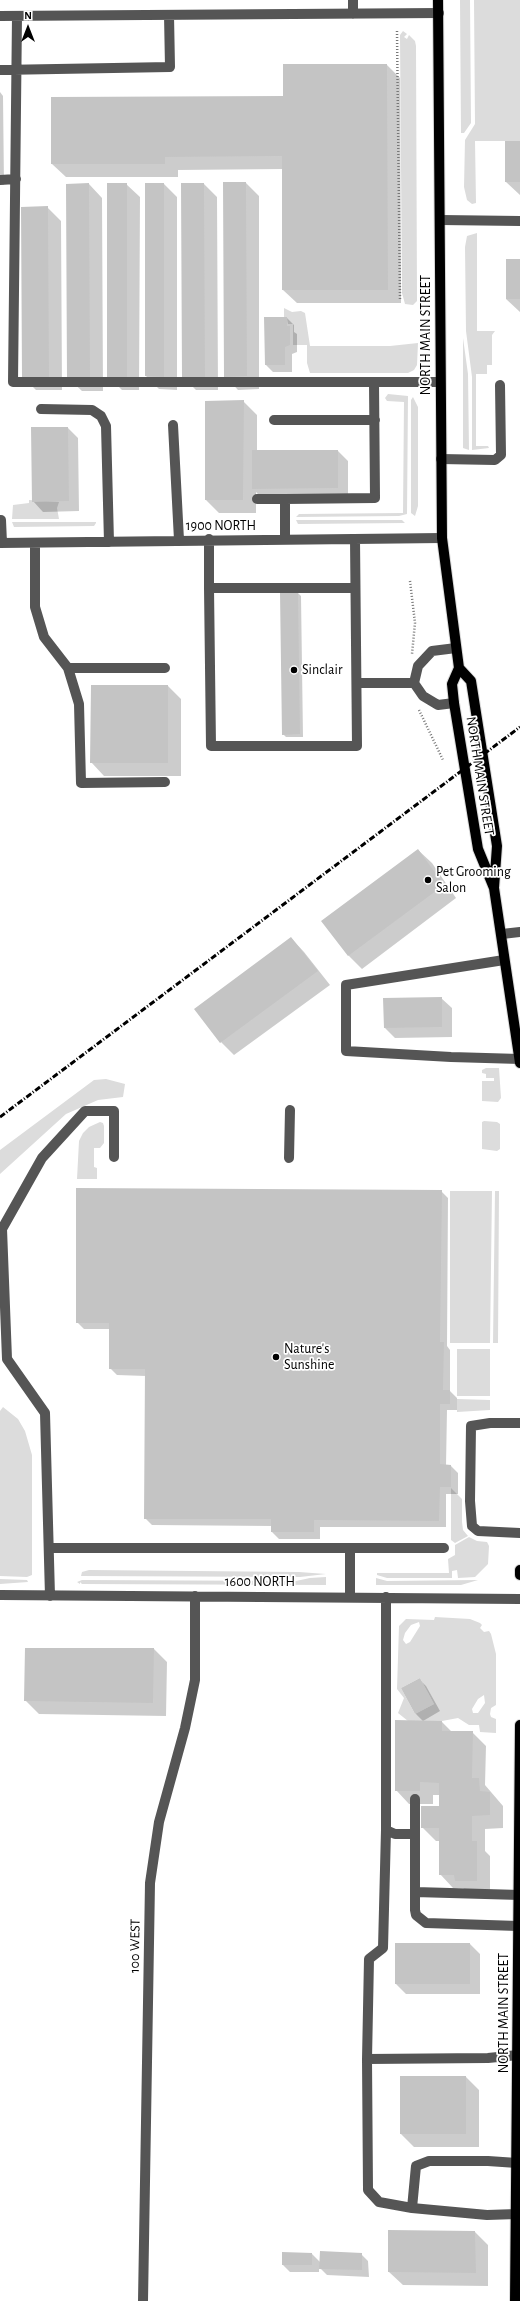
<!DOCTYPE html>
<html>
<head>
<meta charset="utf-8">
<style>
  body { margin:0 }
  #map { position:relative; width:520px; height:2301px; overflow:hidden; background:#fff; font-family:"Alegreya Sans",sans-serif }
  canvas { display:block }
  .north { position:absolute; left:8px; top:8px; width:40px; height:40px; -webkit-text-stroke:3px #fff; paint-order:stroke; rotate:0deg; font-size:11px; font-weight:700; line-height:16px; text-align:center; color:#000 }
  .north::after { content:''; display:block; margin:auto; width:14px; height:18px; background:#000; clip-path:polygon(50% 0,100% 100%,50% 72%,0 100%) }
</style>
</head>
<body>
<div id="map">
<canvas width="520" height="2301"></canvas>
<div class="north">N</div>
</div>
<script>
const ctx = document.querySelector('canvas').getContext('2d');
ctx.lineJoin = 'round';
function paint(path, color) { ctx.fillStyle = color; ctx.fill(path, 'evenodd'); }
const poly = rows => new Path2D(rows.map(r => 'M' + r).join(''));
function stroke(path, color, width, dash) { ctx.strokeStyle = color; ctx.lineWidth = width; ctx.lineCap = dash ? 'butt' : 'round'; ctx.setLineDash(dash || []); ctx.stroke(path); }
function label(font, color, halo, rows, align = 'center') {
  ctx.font = font + ' "Alegreya Sans",sans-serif'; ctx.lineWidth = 3.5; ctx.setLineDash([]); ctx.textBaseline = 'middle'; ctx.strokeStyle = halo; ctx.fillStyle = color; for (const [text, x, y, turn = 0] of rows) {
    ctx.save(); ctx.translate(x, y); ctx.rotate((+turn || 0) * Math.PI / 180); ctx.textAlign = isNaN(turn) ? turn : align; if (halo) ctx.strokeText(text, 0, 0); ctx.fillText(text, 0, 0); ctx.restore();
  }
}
paint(poly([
  [460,0,470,0,471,123,464,133,461,133],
  [474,0,520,0,520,141,475,141,476,203,472,204,467,200,464,187,465,140,475,124],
  [403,31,407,34,404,37,407,39,409,35,415,41,416,46,417,301,413,305,405,304,402,293,400,35],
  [477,233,477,331,495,331,492,335,492,365,487,365,487,374,476,374,476,446,488,446,489,448,472,450,472,377,466,331,465,247,467,236],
  [284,308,292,312,301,311,305,313,310,346,390,346,418,343,417,365,414,370,408,373,310,373,307,363,307,345,293,345,293,324,288,324,287,318,284,317],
  [463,338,468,374,469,450,463,448],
  [388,394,408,396,407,514,399,516,296,517,299,514,403,513,404,402,387,401,385,398],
  [413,397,418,407,418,506,415,516,411,513,411,400],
  [29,500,59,502,57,508,59,519,12,519,13,505,29,503],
  [296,520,402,520,405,523,298,524],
  [12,522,96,522,96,523,94,526,14,527],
  [486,1068,499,1068,501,1098,498,1102,482,1101,482,1081,494,1081,494,1078,486,1078,486,1074,482,1073,482,1070],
  [106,1079,125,1084,123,1097,98,1100,66,1114,0,1174,0,1150,94,1080],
  [484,1121,497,1122,500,1124,500,1149,497,1151,482,1149,482,1122],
  [100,1122,103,1123,104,1126,104,1143,100,1148,94,1148,94,1167,97,1168,97,1179,77,1179,79,1141,83,1133,89,1127],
  [450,1191,492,1191,490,1343,450,1343],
  [495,1191,499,1191,498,1343,493,1343],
  [457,1349,490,1349,490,1396,457,1396],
  [457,1399,490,1400,490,1410,457,1412],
  [3,1407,18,1419,25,1431,32,1455,32,1575,27,1577,0,1576,0,1411],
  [451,1488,462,1499,462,1522,463,1530,468,1536,455,1543,451,1540],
  [469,1537,477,1541,487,1542,489,1546,488,1564,475,1577,458,1578,457,1570,452,1571,452,1578,387,1578,377,1575,377,1573,449,1573,448,1559,455,1555,455,1545],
  [89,1570,299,1572,326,1574,300,1577,81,1576,82,1572],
  [326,1577,326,1585,82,1584,80,1582,80,1584,77,1582,82,1580,296,1581,310,1578],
  [376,1578,387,1581,478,1580,461,1585,376,1585],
  [0,1579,27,1580,28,1582,0,1584],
  [435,1617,470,1619,480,1623,482,1625,480,1628,484,1632,489,1631,491,1634,496,1654,496,1705,491,1708,490,1714,491,1717,496,1719,496,1733,480,1732,479,1725,469,1725,458,1718,442,1721,408,1721,398,1713,404,1698,397,1689,399,1626,406,1619,434,1620],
  [419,1622,420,1626,410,1642,406,1644,403,1640,405,1633,411,1625],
  [420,1678,434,1704,415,1714,401,1688],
  [484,1695,485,1703,478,1713,473,1713,472,1709,478,1699]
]), '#dcdcdc');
paint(poly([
  [387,65,400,78,401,303,297,303,283,290,283,169,178,170,178,177,66,177,52,164,52,98,284,97],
  [0,92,3,96,4,185,0,185],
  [506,142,520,142,520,195,506,182],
  [246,183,259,196,259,389,238,390,225,376],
  [89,184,102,198,103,391,82,391,68,378],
  [126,184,140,197,139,390,122,390,108,376],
  [164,184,177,197,177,390,159,389,146,376],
  [204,184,217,197,218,390,196,390,183,377],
  [47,207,61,221,62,390,36,390,23,377],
  [520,260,520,312,506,299],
  [287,318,294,325,294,332,297,334,297,352,292,354,292,372,273,372,266,365],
  [243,401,257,415,257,451,338,451,348,461,348,498,263,499,256,492,256,513,219,513,206,500],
  [68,428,78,438,79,511,43,512,33,501],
  [281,593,298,593,301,596,303,737,286,737,283,734],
  [168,686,181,699,181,776,104,776,91,762],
  [418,850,432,863,456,898,362,969,349,956,323,921],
  [291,938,304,952,330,985,234,1055,221,1042],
  [441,998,452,1008,452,1037,395,1038,385,1028],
  [441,1191,448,1198,447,1346,450,1350,450,1391,457,1398,457,1410,447,1410,446,1466,451,1466,458,1473,458,1494,446,1494,446,1527,320,1527,320,1539,279,1539,272,1532,272,1526,152,1525,145,1518,146,1376,117,1375,110,1368,110,1329,84,1329,77,1322],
  [26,1649,154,1649,167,1662,166,1716,39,1714,25,1700],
  [419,1679,426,1686,440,1711,423,1721,416,1714,402,1689],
  [442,1722,452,1732,472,1732,486,1746,485,1785,503,1806,503,1828,485,1829,485,1851,490,1856,490,1894,469,1893,463,1888,453,1888,440,1874,440,1841,436,1841,422,1827,440,1807,440,1795,433,1795,433,1804,409,1804,396,1790],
  [470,1944,480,1954,480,1994,406,1994,396,1984],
  [401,2077,466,2077,479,2090,479,2147,414,2147,401,2134],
  [389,2231,475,2232,488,2245,488,2286,403,2285,389,2272],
  [312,2254,320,2262,361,2254,368,2261,369,2277,327,2275,319,2267,319,2272,290,2272,283,2265]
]), '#0003');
paint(poly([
  [283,64,387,64,388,290,282,290,282,156,165,157,165,164,51,164,51,97,283,96],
  [505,141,520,141,520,182,505,182],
  [223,182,246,182,247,376,224,377],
  [89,183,90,378,67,378,66,184],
  [107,183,127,183,127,377,107,377],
  [145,183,164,183,164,377,145,376],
  [181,183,204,183,205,377,182,377],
  [48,206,49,377,22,377,21,207],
  [506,259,520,259,520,299,506,299],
  [264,317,287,317,287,326,290,326,290,345,285,347,285,365,265,365],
  [244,400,243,500,205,500,205,401],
  [31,427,68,427,69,501,32,502],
  [252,450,338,450,338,488,252,489],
  [280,592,298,592,300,734,282,735],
  [91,685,168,685,168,763,90,763],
  [418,849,444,885,348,956,321,921],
  [291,937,318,971,220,1043,194,1009],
  [442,997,442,1027,384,1028,383,998],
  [76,1188,442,1190,440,1342,444,1342,443,1390,450,1390,450,1404,440,1404,440,1464,451,1465,451,1487,440,1487,439,1521,314,1520,314,1532,271,1532,271,1519,144,1519,145,1369,109,1369,109,1323,76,1323],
  [25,1648,154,1648,153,1703,24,1701],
  [420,1678,434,1704,415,1714,401,1688],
  [395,1720,442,1721,442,1731,473,1731,472,1778,479,1778,480,1791,490,1792,490,1815,472,1816,472,1841,477,1841,477,1881,455,1881,454,1875,439,1875,439,1828,421,1828,421,1806,439,1806,439,1783,420,1782,420,1791,395,1791],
  [395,1943,470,1943,470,1984,395,1984],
  [400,2076,466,2076,466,2134,400,2134],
  [388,2230,475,2231,476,2273,388,2272],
  [320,2251,362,2253,362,2270,319,2269],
  [282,2252,312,2253,312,2265,282,2265]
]), '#c4c4c4');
const major = poly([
  [438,0,442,538,459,668,471,681,497,846,494,888],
  [459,668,452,684,454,703,478,849,494,888,520,1063],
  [520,1570,520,1575],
  [515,2301,520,1725]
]);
stroke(major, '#dbdbdb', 12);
stroke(poly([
  [397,31,400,301],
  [410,581,415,623,412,654],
  [419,710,443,760]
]), '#777', 2.5, [1, 2]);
stroke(poly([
  [353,0,353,14],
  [0,16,439,13],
  [17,16,13,382,440,382],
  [0,70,170,67,169,15],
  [0,180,16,179],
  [441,220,520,221],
  [41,409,92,410,101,416,106,426,109,542],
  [274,420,375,420],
  [173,425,179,540],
  [441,459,495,460,501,455,500,385],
  [257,499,285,499],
  [1,520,2,543],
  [209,539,209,588,355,588],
  [285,540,285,499,375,498,374,383],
  [0,543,442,538],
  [35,543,35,607,44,637,68,668,165,668],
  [209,588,211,746,357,746,355,539],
  [68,668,79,704,81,783,165,782],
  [357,683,414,683],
  [454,703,438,705,423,696,414,683,418,666,432,651,456,648],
  [502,934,520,932],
  [504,960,346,985,346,1051,451,1057,520,1059],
  [289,1158,290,1110],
  [520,1423,490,1423,471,1426,470,1501,472,1526,478,1531,520,1533],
  [49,1548,444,1548],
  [0,1595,520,1599],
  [50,1596,45,1413,7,1359,2,1229,42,1158,85,1111,114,1111,114,1157],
  [350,1596,350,1548],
  [386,1597,386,1830,395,1834,415,1834],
  [415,1799,415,1910,416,1915,426,1923,518,1926],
  [415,1892,520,1895],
  [367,2059,369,1959,383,1948,386,1830],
  [412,2208,416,2166,429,2161,488,2161,517,2163],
  [517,2214,487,2215,412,2208,379,2202,368,2190,367,2059,488,2058,518,2055],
  [143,2301,150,1883,159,1822,185,1728,195,1680,195,1596]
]), '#555', 10);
stroke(major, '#000', 10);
stroke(poly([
  [0,1117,520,727]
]), '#000', 3, [6, 2, 1, 2]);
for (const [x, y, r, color] of [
  [294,670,4,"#000"],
  [428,880,4,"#000"],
  [276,1357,4,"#000"]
]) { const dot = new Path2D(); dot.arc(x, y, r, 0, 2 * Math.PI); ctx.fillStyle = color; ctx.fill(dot); stroke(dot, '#fff', 1.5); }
label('14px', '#000', '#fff', [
  ["NORTH MAIN STREET",426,335,-90],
  ["1900 NORTH",221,526],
  ["NORTH MAIN STREET",480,776,81],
  ["1600 NORTH",260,1582],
  ["100 WEST",135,1946,-89],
  ["NORTH MAIN STREET",504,2013,-90]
]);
label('14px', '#000', '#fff', [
  ["Sinclair",302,670],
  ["Pet Grooming",436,872],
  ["Salon",436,888],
  ["Nature's",284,1349],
  ["Sunshine",284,1365]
], 'left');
</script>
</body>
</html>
